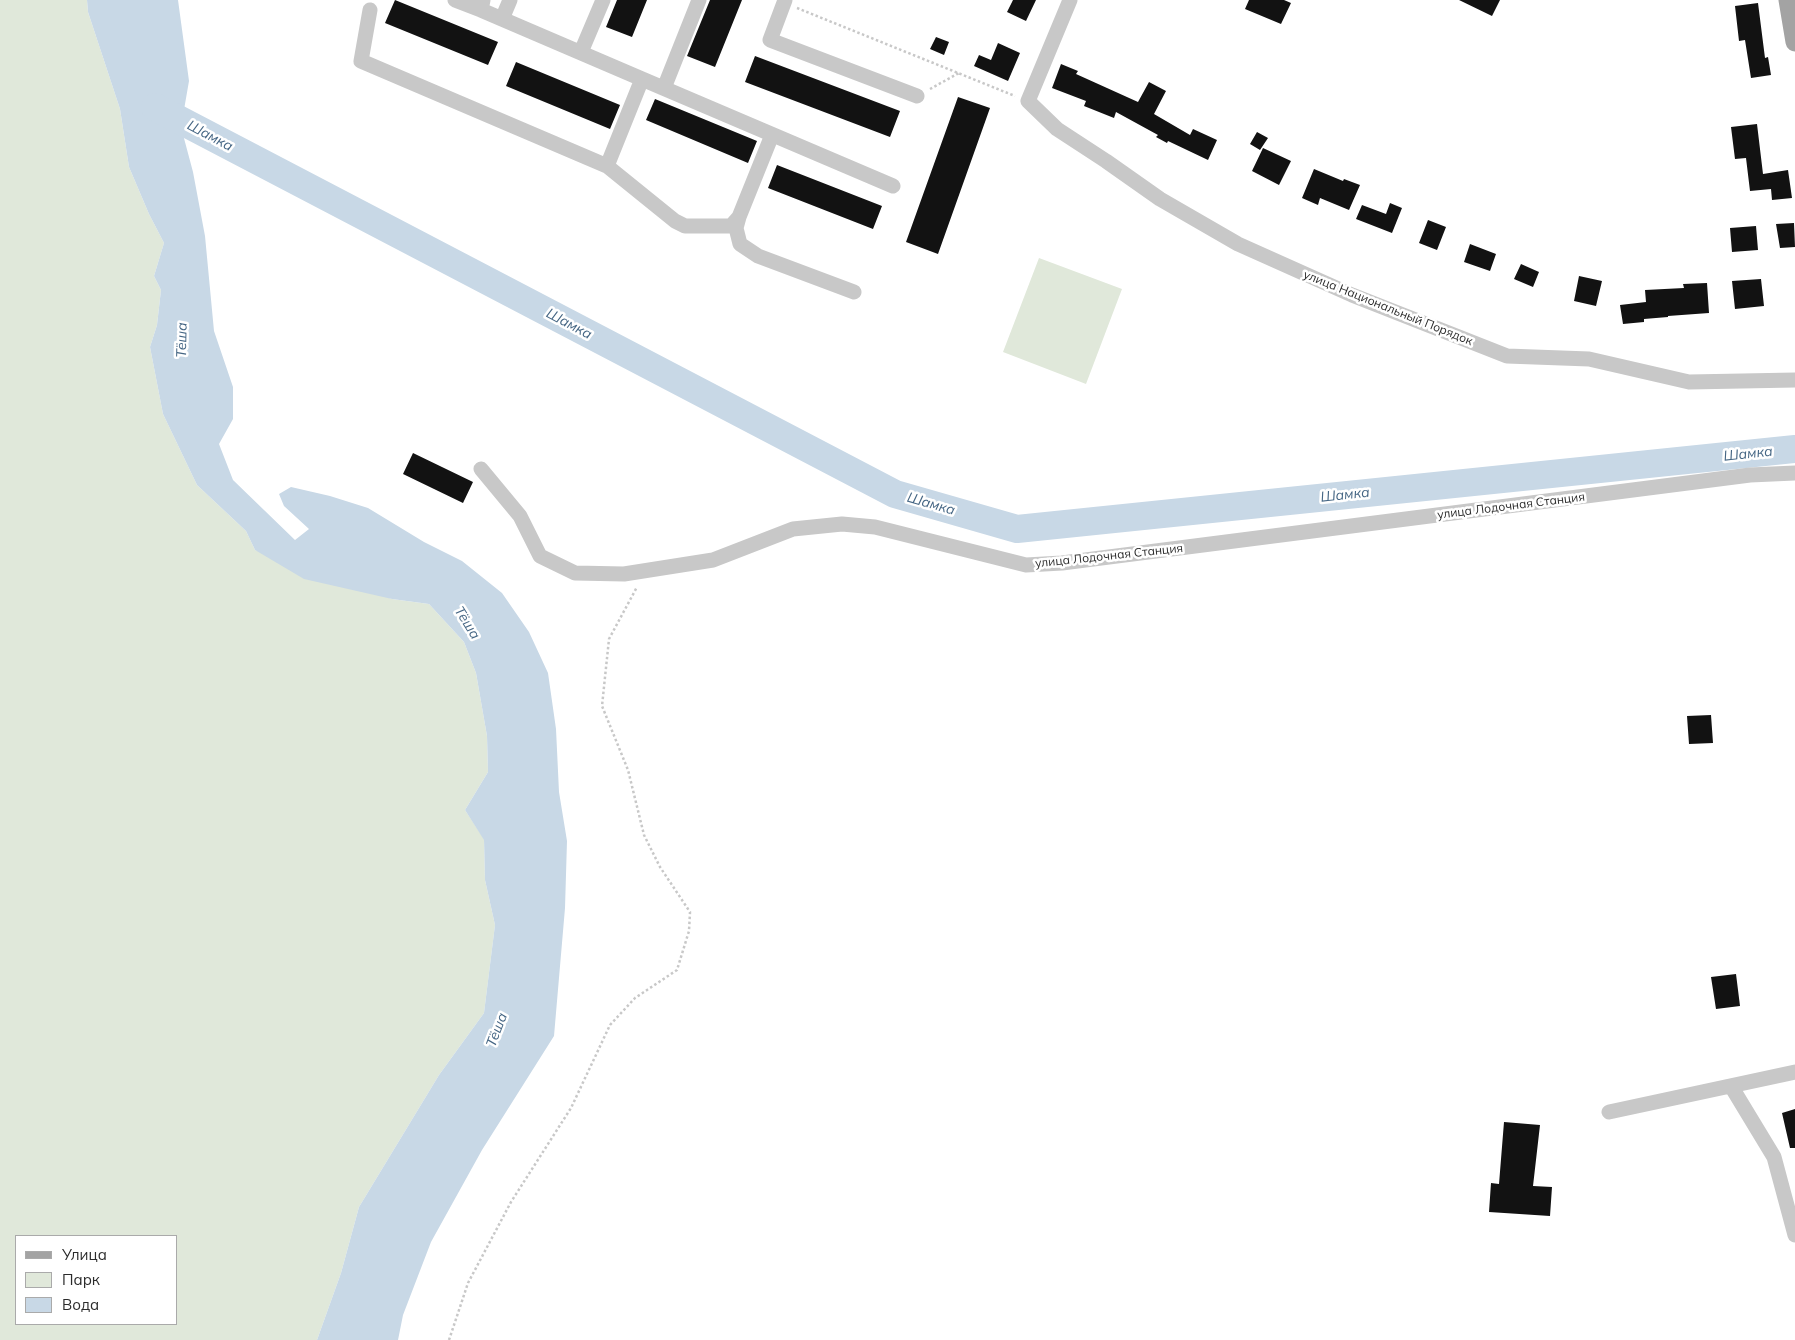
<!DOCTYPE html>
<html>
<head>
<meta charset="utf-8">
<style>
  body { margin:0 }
  #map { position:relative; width:1795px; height:1340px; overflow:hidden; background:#fff; font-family:Mulish,sans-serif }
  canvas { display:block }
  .legend { position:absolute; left:15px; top:1235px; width:162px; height:90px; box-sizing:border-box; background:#fff; border:1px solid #aaa; margin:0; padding:6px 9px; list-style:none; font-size:15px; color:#2b2b2b }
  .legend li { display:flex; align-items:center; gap:10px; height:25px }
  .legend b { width:25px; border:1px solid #aaa }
</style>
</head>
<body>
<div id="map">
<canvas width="1795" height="1340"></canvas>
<ul class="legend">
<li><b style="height:6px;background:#a3a3a3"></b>Улица</li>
<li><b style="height:14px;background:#e0e8da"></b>Парк</li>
<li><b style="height:14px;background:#c8d8e6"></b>Вода</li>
</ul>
</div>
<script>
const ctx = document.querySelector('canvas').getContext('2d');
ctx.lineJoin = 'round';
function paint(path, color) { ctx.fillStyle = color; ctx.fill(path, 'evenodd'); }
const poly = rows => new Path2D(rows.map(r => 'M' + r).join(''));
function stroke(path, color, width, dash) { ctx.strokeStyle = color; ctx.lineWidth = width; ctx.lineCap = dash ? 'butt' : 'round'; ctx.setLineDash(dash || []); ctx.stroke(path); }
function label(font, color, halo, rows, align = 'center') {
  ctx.font = font + ' Mulish,sans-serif'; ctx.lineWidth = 5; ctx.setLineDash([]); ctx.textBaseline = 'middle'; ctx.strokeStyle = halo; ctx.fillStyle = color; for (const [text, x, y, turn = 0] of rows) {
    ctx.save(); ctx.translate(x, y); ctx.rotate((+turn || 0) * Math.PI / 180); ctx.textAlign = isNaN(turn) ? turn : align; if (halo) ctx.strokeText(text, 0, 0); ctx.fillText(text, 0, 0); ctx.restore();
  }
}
paint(poly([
  [0,0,87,0,88,12,120,109,129,167,149,214,164,243,154,276,161,290,157,325,150,347,163,414,197,485,246,531,255,550,392,599,429,604,464,642,476,673,487,736,488,772,465,810,484,839,485,880,495,925,484,1013,439,1075,359,1207,341,1273,317,1340,0,1340],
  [16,1236,176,1236,176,1324,16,1324],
  [1039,258,1122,289,1086,384,1003,352]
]), '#e0e8da');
paint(poly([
  [87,0,178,0,189,81,181,127,193,172,205,236,214,331,233,387,233,419,219,444,233,480,295,540,309,529,284,506,279,494,291,487,330,496,368,508,424,542,462,561,502,593,529,632,548,673,556,729,559,792,567,841,565,908,554,1036,482,1150,431,1242,403,1315,398,1340,317,1340,341,1273,359,1207,439,1075,484,1013,495,925,485,880,484,840,465,810,488,772,487,736,476,673,464,642,429,604,392,599,304,579,255,550,246,531,197,485,163,414,150,347,157,325,161,290,154,276,164,243,149,214,129,167,120,109,88,12]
]), '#c8d8e6');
stroke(poly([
  [155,107,895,494,1017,529,1795,449]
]), '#c8d8e6', 28);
paint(poly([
  [395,0,498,42,488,65,385,23],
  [617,0,647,0,632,37,606,27],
  [710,0,742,0,715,67,687,56],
  [1013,0,1036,0,1026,21,1007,12],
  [1249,0,1284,0,1291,3,1281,24,1245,9],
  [1459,0,1500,0,1492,16],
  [1758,3,1765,58,1768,57,1771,75,1751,78,1745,40,1739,41,1735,6],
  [936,37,949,42,944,55,930,49],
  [998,43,1020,53,1008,81,974,66,979,55,991,60],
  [755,56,900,111,890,137,745,82],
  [516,62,620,105,610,129,506,86],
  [1061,64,1078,71,1076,74,1138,102,1149,82,1166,91,1154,114,1190,135,1193,129,1217,140,1208,160,1168,141,1167,143,1156,137,1158,135,1116,112,1114,118,1084,106,1086,101,1052,88],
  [958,97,990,108,938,254,906,242],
  [655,99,757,141,748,163,646,120],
  [1757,124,1763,174,1788,170,1792,198,1772,200,1771,189,1750,191,1746,158,1735,159,1731,127],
  [1257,132,1268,138,1260,150,1250,144],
  [1263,148,1291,161,1279,185,1252,171],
  [777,165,882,206,873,229,768,188],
  [1314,169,1343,181,1344,179,1360,185,1349,210,1320,198,1318,205,1302,198],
  [1390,203,1402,208,1392,233,1356,219,1362,205,1386,214],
  [1428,220,1446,227,1437,250,1419,243],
  [1794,223,1795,247,1780,248,1776,224],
  [1756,226,1758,250,1732,252,1730,228],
  [1470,244,1496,254,1490,271,1464,262],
  [1521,264,1539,272,1533,287,1514,279],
  [1579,276,1602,281,1596,306,1574,301],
  [1761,279,1764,306,1735,309,1732,281],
  [1707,283,1709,313,1668,316,1668,317,1644,319,1644,322,1623,324,1620,305,1646,302,1645,290,1684,288,1683,284],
  [413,453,473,482,463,503,403,474],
  [1711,715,1713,743,1689,744,1687,716],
  [1736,974,1740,1006,1716,1009,1711,977],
  [1795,1109,1795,1148,1790,1148,1782,1113],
  [1504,1122,1540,1125,1533,1186,1552,1187,1550,1216,1489,1212,1491,1183,1499,1184]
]), '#121212');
stroke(poly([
  [797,8,1015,96],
  [930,89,959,73],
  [449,1340,468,1283,511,1202,571,1108,610,1025,635,998,677,970,689,931,690,912,660,867,644,835,628,770,602,706,609,639,637,587]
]), '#c8c8c8', 2.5, [2.5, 2.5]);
stroke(poly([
  [455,0,481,10],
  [483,0,481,10,642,79,607,166],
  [785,0,770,40,917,96],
  [1070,0,1028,101,1057,129,1106,161,1160,199,1238,244,1352,295,1507,356,1589,359,1689,382,1795,380],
  [370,10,361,61,607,166,675,221,685,226,731,226,739,217,772,135],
  [502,19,510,0],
  [581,52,603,0],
  [642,79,893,186],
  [664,88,699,0],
  [739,217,736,228,740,244,758,256,854,292],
  [481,469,520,516,540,556,575,573,624,574,713,560,793,529,842,524,875,527,1026,565,1062,563,1750,475,1795,473],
  [1731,1086,1774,1157,1795,1235],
  [1609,1112,1795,1072]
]), '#c8c8c8', 15);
stroke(poly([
  [1788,0,1795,42]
]), '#a3a3a3', 19);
label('12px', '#2b2b2b', '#fff', [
  ["улица Национальный Порядок",1388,308,22],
  ["улица Лодочная Станция",1511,506,-7],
  ["улица Лодочная Станция",1109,556,-6]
]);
label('italic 14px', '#446583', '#fff', [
  ["Шамка",210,136,28],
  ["Шамка",569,324,28],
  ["Тёша",182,340,-89],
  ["Шамка",1748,454,-6],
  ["Шамка",1345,495,-6],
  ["Шамка",931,504,16],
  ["Тёша",467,623,58],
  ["Тёша",497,1030,-69]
]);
</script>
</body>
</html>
